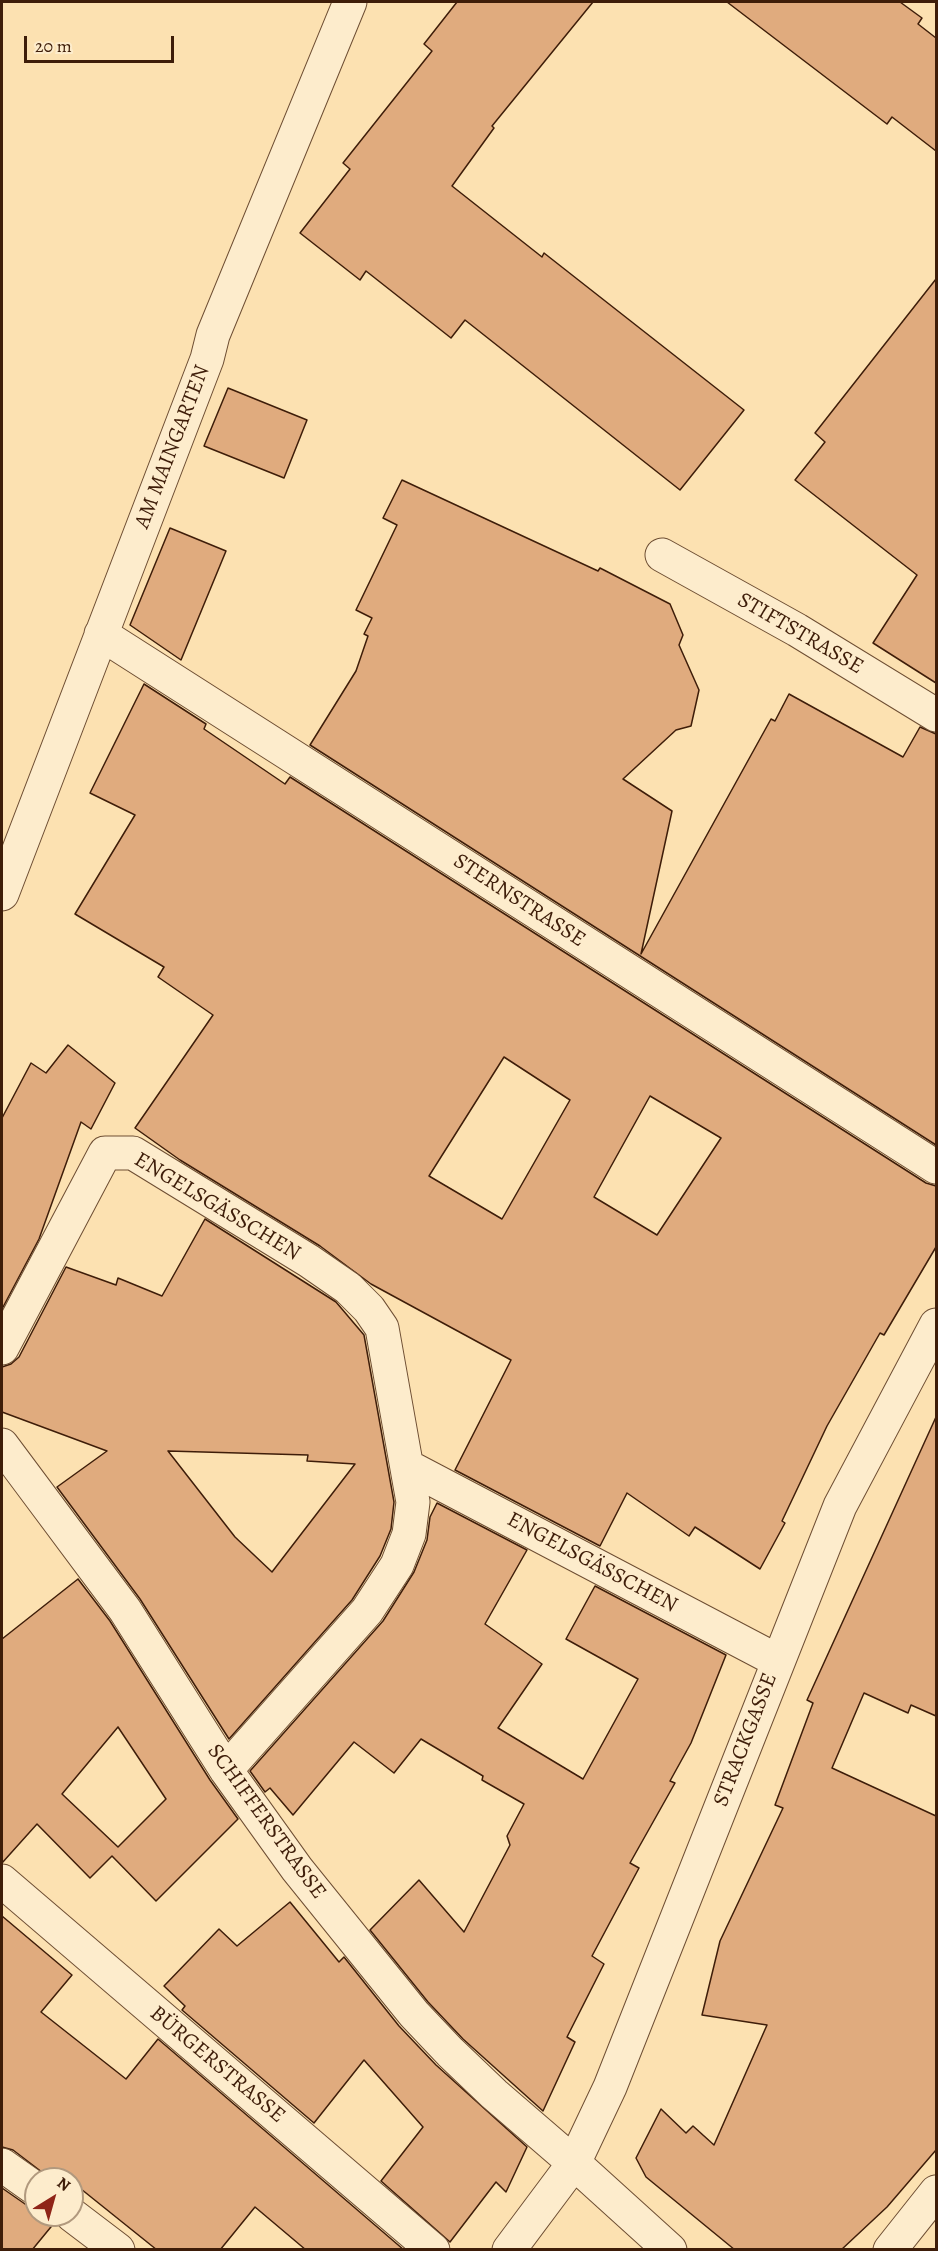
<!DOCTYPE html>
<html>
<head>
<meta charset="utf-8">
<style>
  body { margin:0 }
  #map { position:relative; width:938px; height:2251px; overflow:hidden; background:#fce1b1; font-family:Alegreya,serif }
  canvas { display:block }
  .frame { position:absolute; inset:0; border:3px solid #3e1d09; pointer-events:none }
  .north { position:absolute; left:24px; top:2167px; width:60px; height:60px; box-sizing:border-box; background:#fdeccc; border:2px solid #b1997e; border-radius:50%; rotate:37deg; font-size:16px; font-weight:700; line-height:24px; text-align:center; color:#3e1d09 }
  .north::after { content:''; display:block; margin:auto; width:21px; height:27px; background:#8f2418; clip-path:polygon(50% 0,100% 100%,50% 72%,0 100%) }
  .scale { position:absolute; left:24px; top:36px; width:150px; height:27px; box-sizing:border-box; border:3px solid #3e1d09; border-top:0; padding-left:8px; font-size:18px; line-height:21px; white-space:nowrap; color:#3e1d09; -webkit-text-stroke:4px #fdeccc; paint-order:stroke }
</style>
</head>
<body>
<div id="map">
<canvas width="938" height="2251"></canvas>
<div class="frame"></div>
<div class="north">N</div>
<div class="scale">20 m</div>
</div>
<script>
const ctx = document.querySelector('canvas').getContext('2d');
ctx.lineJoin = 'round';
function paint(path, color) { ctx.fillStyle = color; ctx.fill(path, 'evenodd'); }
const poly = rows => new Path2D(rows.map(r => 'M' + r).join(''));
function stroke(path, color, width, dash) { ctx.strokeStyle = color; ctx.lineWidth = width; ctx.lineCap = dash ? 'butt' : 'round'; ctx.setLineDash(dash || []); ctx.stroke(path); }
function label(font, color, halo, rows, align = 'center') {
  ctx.font = font + ' Alegreya,serif'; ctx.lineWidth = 6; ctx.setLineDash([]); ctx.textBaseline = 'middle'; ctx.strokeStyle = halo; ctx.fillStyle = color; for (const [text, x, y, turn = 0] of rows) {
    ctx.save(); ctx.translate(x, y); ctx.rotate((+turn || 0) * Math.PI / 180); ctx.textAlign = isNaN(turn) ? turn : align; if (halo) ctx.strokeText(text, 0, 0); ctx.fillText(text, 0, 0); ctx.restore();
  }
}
const building = poly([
  [457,2,593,2,492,126,494,128,452,186,542,257,544,253,744,410,680,490,465,320,451,338,366,271,360,280,300,233,350,169,343,163,432,51,424,44,457,2],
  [727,2,900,2,922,18,918,24,936,38,936,151,892,117,887,124,727,2],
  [936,279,936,683,873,643,917,575,795,480,825,442,815,433,936,279],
  [228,388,307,420,284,478,204,446,228,388],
  [402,480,598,571,600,568,670,604,683,635,679,645,699,690,691,726,676,730,623,779,672,811,641,954,771,719,775,721,789,694,903,757,920,727,936,734,936,1145,310,745,356,671,368,636,364,634,372,618,356,610,397,525,383,518,402,480],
  [170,528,226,551,181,660,130,625,170,528],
  [144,684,206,724,204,729,285,784,290,777,926,1183,936,1186,936,1247,884,1335,880,1333,827,1426,782,1521,785,1523,760,1569,695,1527,689,1536,627,1493,600,1546,455,1470,511,1360,371,1284,320,1246,180,1160,135,1128,213,1015,158,977,164,967,75,914,135,815,90,793,144,684],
  [504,1057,570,1100,502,1219,429,1176,504,1057],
  [650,1096,721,1138,657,1235,594,1197,650,1096],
  [68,1045,115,1083,91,1129,81,1122,39,1239,2,1309,2,1118,31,1063,46,1073,68,1045],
  [205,1219,336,1302,364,1335,394,1502,391,1529,380,1556,352,1600,229,1739,140,1599,57,1487,107,1451,2,1412,2,1367,11,1364,19,1357,66,1267,116,1285,118,1278,162,1296,205,1219],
  [168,1451,308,1455,307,1461,355,1464,272,1572,235,1537,168,1451],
  [936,1417,936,1716,911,1705,908,1713,864,1693,832,1768,936,1816,936,2150,887,2207,841,2250,735,2250,646,2177,636,2158,661,2109,686,2133,693,2126,714,2145,767,2025,702,2015,720,1941,783,1808,775,1805,813,1703,807,1700,936,1417],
  [437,1503,527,1550,485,1624,542,1664,498,1728,583,1779,638,1679,566,1639,595,1586,726,1655,691,1743,670,1781,675,1783,630,1863,639,1868,592,1956,604,1964,567,2037,575,2042,543,2111,463,2039,428,2002,370,1930,419,1880,464,1932,510,1845,507,1836,524,1804,482,1780,483,1776,421,1739,394,1773,354,1742,293,1815,270,1788,265,1792,250,1771,383,1621,414,1572,427,1540,430,1517,437,1503],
  [78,1579,110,1621,210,1780,238,1819,156,1901,112,1856,90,1878,37,1824,2,1863,2,1639,78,1579],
  [118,1727,166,1799,118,1847,62,1794,118,1727],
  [290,1902,339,1962,344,1957,399,2026,436,2065,527,2147,506,2192,496,2182,450,2242,381,2181,423,2127,364,2060,314,2123,182,2010,185,2006,164,1986,219,1929,237,1946,290,1902],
  [2,1916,72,1975,41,2012,126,2079,158,2039,404,2250,306,2250,255,2207,220,2250,157,2250,81,2189,72,2197,72,2179,51,2179,13,2150,2,2147,2,1916],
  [2,2188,25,2204,36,2207,36,2215,54,2215,55,2222,32,2250,2,2250,2,2188]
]);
paint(building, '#e0ab7e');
stroke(building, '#3e1d09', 1.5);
const minor = poly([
  [662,555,797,630,936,715],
  [101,634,936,1167],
  [2,894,207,359,213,335,350,2],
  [2,1348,105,1153,133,1153,309,1261,348,1288,369,1309,382,1328,413,1502,409,1534,397,1565,367,1611,226,1770],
  [2,1445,125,1610,226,1770,297,1869,414,2014,450,2052,494,2094,574,2163,610,2087,840,1506,936,1325],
  [407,1466,778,1661],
  [2,1881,433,2250],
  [2,2165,36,2189],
  [72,2215,118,2250],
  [509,2250,574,2163,670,2250],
  [890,2250,936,2192]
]);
stroke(minor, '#6e4e33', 35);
stroke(minor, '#fdeccc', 33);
label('22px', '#3e1d09', '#fdeccc', [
  ["AM MAINGARTEN",173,447,-69],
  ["STIFTSTRASSE",800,634,30],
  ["STERNSTRASSE",519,901,33],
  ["ENGELSGÄSSCHEN",217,1207,31],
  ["ENGELSGÄSSCHEN",592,1563,28],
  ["STRACKGASSE",746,1740,-69],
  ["SCHIFFERSTRASSE",266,1822,54],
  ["BÜRGERSTRASSE",217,2065,40]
]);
</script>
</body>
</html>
